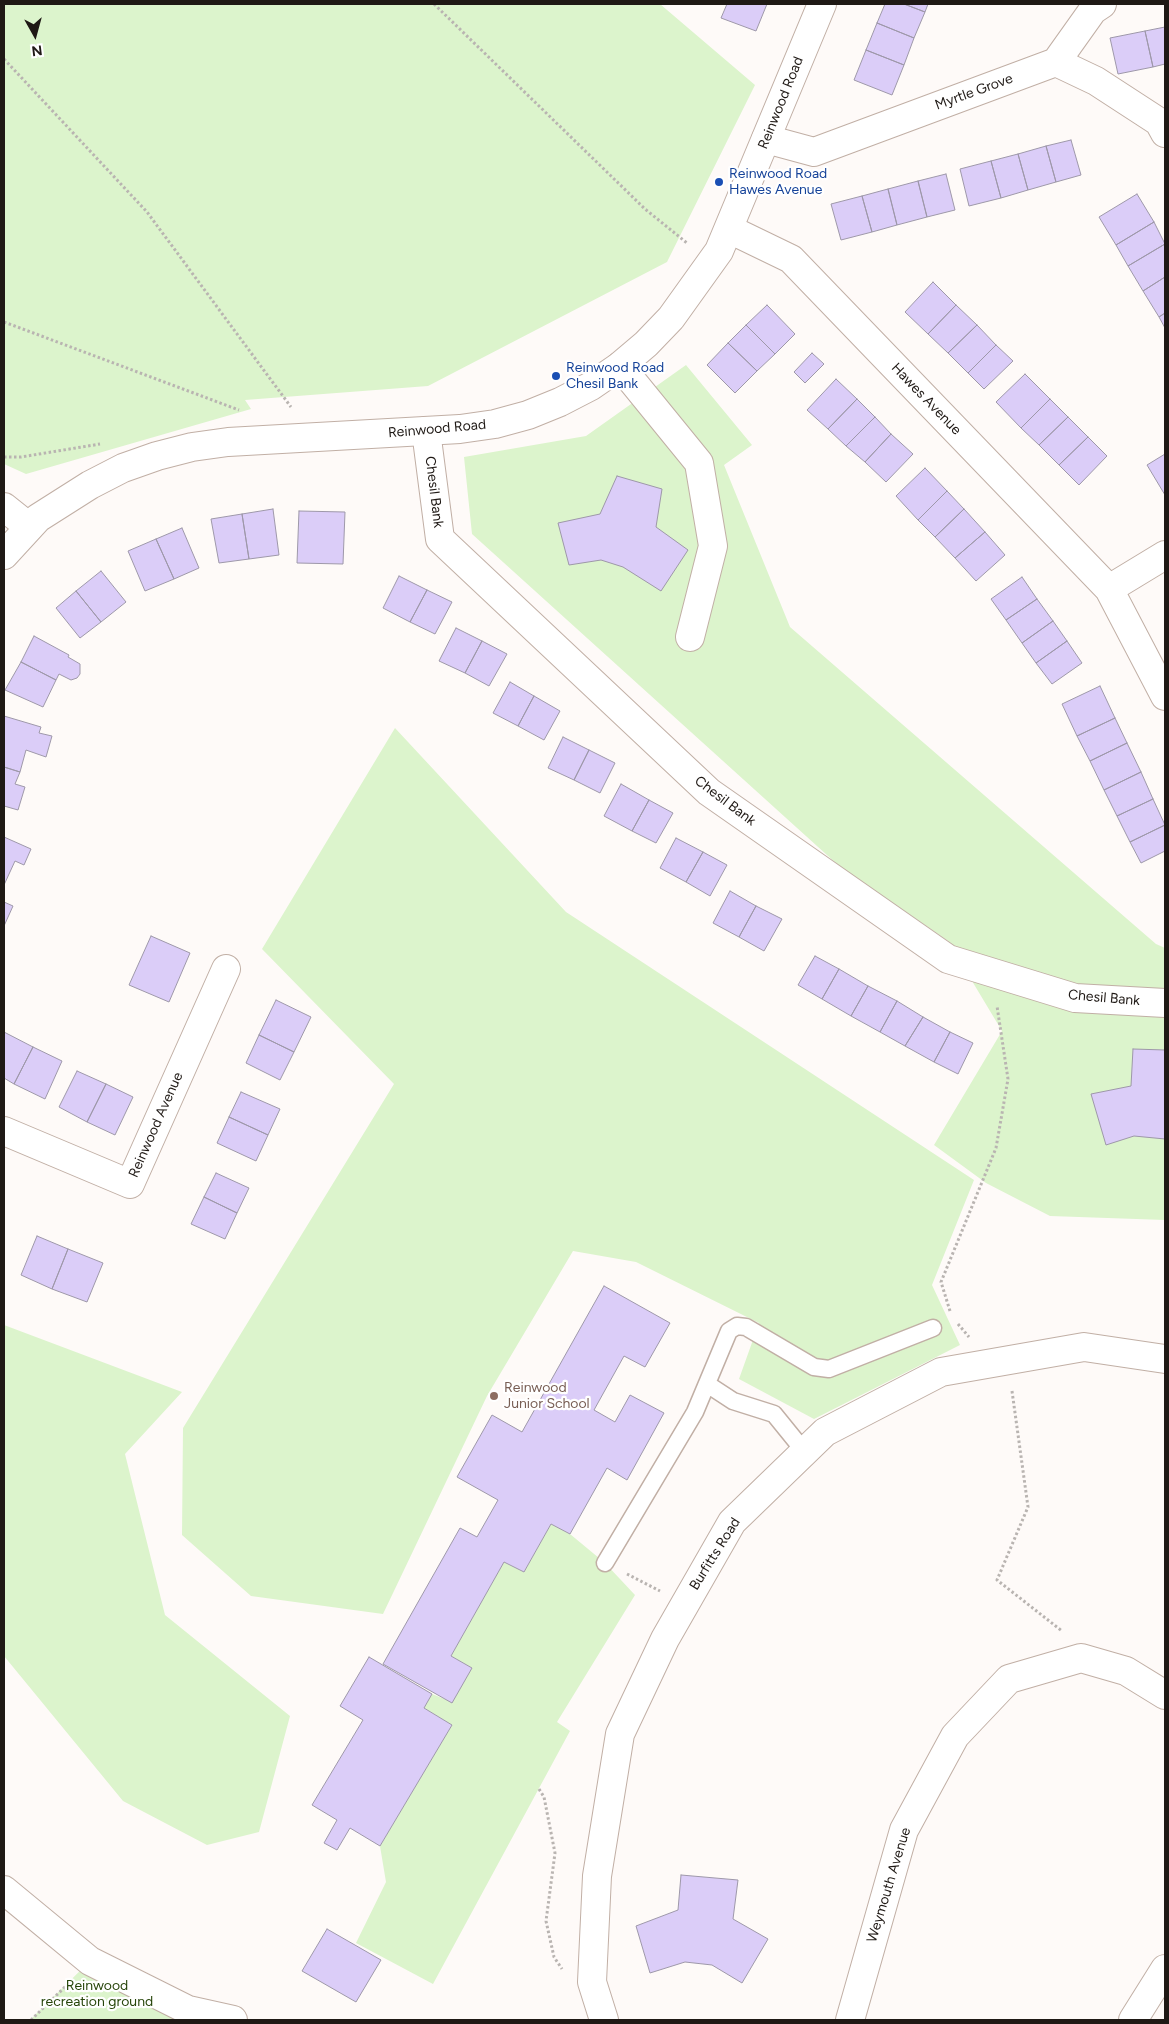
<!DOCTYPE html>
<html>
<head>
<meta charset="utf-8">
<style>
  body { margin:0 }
  #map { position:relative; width:1169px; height:2024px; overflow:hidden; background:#fefaf8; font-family:Figtree,sans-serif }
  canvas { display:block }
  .frame { position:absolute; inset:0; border:5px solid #1f1915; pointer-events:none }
  .north { position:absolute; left:10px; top:10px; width:50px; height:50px; -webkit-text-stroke:4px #fff; paint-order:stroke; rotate:173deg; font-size:14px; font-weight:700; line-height:20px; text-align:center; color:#1f1915 }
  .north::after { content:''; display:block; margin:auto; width:18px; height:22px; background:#1f1915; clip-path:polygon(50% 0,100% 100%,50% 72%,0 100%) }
</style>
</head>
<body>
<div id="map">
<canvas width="1169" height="2024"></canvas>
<div class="frame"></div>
<div class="north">N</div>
</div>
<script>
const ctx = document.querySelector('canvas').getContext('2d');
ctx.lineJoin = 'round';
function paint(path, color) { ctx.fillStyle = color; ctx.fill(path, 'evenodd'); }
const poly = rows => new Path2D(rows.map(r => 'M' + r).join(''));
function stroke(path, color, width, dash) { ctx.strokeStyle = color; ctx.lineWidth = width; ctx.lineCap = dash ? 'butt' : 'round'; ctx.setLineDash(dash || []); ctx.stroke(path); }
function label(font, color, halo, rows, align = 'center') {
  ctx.font = font + ' Figtree,sans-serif'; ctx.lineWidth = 4.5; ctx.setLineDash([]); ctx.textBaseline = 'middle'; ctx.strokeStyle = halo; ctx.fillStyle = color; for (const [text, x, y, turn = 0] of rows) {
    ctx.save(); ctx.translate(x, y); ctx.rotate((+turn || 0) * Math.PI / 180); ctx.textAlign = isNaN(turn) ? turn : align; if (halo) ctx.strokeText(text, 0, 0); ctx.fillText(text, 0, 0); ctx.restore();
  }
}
paint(poly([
  [4,4,660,4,755,85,667,262,428,386,245,400,251,409,26,474,4,464],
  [686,365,752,445,724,465,790,627,1156,944,1165,948,1165,1220,1050,1216,986,1183,934,1145,1002,1031,948,941,838,865,472,534,464,457,586,436],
  [395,728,566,912,974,1180,932,1285,960,1345,814,1419,739,1379,759,1323,636,1262,573,1251,487,1396,383,1614,251,1596,182,1535,183,1428,394,1084,262,949],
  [4,1325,182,1392,125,1454,165,1615,290,1716,259,1832,207,1845,123,1801,4,1656],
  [551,1524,570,1534,605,1563,635,1595,557,1722,570,1731,433,1984,356,1943,386,1882,380,1846,452,1725,424,1708,432,1694,452,1702,472,1668,451,1656,504,1562,524,1572],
  [90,1961,233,2020,30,2020]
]), '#dcf4cc');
const building = poly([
  [727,4,767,4,756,31,721,18,727,4],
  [885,4,904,4,925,12,914,38,877,23,885,4],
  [904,4,928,4,925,12,904,4],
  [877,23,914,38,904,65,866,50,877,23],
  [1165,27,1165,64,1153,67,1145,31,1165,27],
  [1145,31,1153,67,1118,74,1110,38,1145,31],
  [866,50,904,65,892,95,854,80,866,50],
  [1071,140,1081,175,1056,182,1046,146,1071,140],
  [1046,146,1056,182,1028,190,1018,154,1046,146],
  [1018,154,1028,190,1001,198,991,161,1018,154],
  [991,161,1001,198,969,206,960,169,991,161],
  [946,174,955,210,927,217,918,181,946,174],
  [918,181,927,217,897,225,888,189,918,181],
  [888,189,897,225,872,232,862,196,888,189],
  [1137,194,1154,222,1116,245,1099,217,1137,194],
  [862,196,872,232,841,240,831,204,862,196],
  [1154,222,1165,244,1128,266,1116,245,1154,222],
  [1165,244,1165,277,1143,291,1128,266,1165,244],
  [1165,277,1165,313,1159,317,1143,291,1165,277],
  [933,282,956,305,928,334,905,312,933,282],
  [767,305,795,334,775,354,746,325,767,305],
  [956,305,977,325,948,353,928,334,956,305],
  [1165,313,1165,328,1159,317,1165,313],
  [746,325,775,354,757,371,728,343,746,325],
  [977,325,996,345,968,373,948,353,977,325],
  [728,343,757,371,735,393,707,365,728,343],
  [996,345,1013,361,984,389,968,373,996,345],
  [812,353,824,364,805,383,794,372,812,353],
  [1025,374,1050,399,1021,428,996,402,1025,374],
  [836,379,857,399,828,429,807,410,836,379],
  [857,399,875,417,846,446,828,429,857,399],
  [1050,399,1068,417,1039,445,1021,428,1050,399],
  [875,417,891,434,865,462,846,446,875,417],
  [1068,417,1088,437,1059,465,1039,445,1068,417],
  [891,434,913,454,886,482,865,462,891,434],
  [1088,437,1107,456,1079,485,1059,465,1088,437],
  [1165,454,1165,495,1147,465,1165,454],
  [925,468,947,491,918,520,896,496,925,468],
  [617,476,662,489,656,527,688,550,661,591,623,567,601,560,569,565,558,523,600,514,617,476],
  [947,491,964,509,935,537,918,520,947,491],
  [273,509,279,555,249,559,242,514,273,509],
  [964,509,985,532,955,558,935,537,964,509],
  [299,511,345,512,343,564,297,563,299,511],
  [242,514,249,559,219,563,211,519,242,514],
  [182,528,199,568,174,579,156,539,182,528],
  [985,532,1005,555,976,581,955,558,985,532],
  [156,539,174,579,145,591,128,551,156,539],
  [101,571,126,602,101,622,76,591,101,571],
  [399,576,427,590,410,622,383,608,399,576],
  [1022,577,1037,599,1006,620,991,599,1022,577],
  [427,590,452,602,435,634,410,622,427,590],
  [76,591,101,622,80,638,56,608,76,591],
  [1037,599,1053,621,1022,643,1006,620,1037,599],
  [1053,621,1067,641,1036,663,1022,643,1053,621],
  [456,628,482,641,465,673,439,661,456,628],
  [34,636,69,655,68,657,80,664,80,674,77,678,71,680,59,674,56,680,21,662,34,636],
  [482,641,507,654,489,686,465,673,482,641],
  [1067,641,1082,663,1052,684,1036,663,1067,641],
  [21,662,56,680,43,707,5,690,21,662],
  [510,682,534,696,518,726,493,713,510,682],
  [1100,686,1115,718,1077,736,1062,704,1100,686],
  [534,696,560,711,544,740,518,726,534,696],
  [4,716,41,727,39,733,52,736,46,757,26,750,20,772,4,767,4,716],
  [1115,718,1127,743,1090,761,1077,736,1115,718],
  [563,737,589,750,574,780,548,768,563,737],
  [1127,743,1141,772,1104,790,1090,761,1127,743],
  [589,750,615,763,600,793,574,780,589,750],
  [4,767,20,772,15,784,25,787,18,810,4,806,4,767],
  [1141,772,1153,799,1117,816,1104,790,1141,772],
  [621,784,649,800,632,831,604,816,621,784],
  [1153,799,1165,825,1130,842,1117,816,1153,799],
  [649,800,673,813,656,843,632,831,649,800],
  [1165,825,1165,851,1141,863,1130,842,1165,825],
  [4,837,31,849,24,865,15,861,4,885,4,837],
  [676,838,703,852,686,882,660,868,676,838],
  [703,852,727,865,710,896,686,882,703,852],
  [730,891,756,906,739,937,713,923,730,891],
  [4,902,13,906,4,926,4,902],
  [756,906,782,919,764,951,739,937,756,906],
  [151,936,190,953,169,1002,129,985,151,936],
  [815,956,839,969,822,999,798,985,815,956],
  [839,969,868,986,851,1016,822,999,839,969],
  [868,986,897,1001,880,1032,851,1016,868,986],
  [276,1000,311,1017,294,1052,259,1035,276,1000],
  [897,1001,923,1017,905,1046,880,1032,897,1001],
  [923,1017,950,1032,934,1062,905,1046,923,1017],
  [4,1032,33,1047,14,1084,4,1078,4,1032],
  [950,1032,973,1043,958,1074,934,1062,950,1032],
  [259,1035,294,1052,280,1080,246,1063,259,1035],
  [33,1047,62,1061,45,1099,14,1084,33,1047],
  [1133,1049,1165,1050,1165,1139,1134,1136,1106,1145,1091,1094,1131,1086,1133,1049],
  [77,1071,106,1084,87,1122,59,1107,77,1071],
  [106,1084,133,1097,115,1135,87,1122,106,1084],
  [241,1092,280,1109,268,1135,229,1117,241,1092],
  [229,1117,268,1135,256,1161,217,1143,229,1117],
  [216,1173,249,1188,237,1213,204,1197,216,1173],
  [204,1197,237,1213,225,1239,191,1224,204,1197],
  [37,1236,68,1249,52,1289,21,1275,37,1236],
  [68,1249,103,1263,87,1302,52,1289,68,1249],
  [604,1286,670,1323,645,1367,624,1356,594,1410,615,1422,630,1395,664,1413,627,1480,607,1468,570,1534,551,1524,524,1572,504,1562,451,1656,472,1668,452,1703,383,1664,460,1528,477,1537,498,1500,457,1477,492,1415,522,1432,604,1286],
  [369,1657,432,1694,424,1708,452,1725,380,1846,350,1828,337,1850,324,1843,337,1820,312,1805,363,1720,340,1706,369,1657],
  [681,1875,738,1880,733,1919,768,1939,742,1983,712,1965,685,1962,650,1973,636,1926,678,1910,681,1875],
  [327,1929,381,1960,356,2002,302,1971,327,1929]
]);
paint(building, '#dbcdf8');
stroke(building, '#9e98a9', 1);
const lane = poly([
  [707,1384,733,1401,774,1414,804,1451],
  [605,1563,695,1412,729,1331,737,1326,746,1327,814,1367,829,1369,933,1328]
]);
const street = poly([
  [1056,62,1093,10,1102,4],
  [766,139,814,152,1056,62,1096,81,1159,122,1165,133],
  [729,229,791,259,1109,589,1165,696],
  [620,366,699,463,713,546,690,637],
  [426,431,440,539,709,792,948,959,1075,998,1165,1003],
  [4,507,29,527],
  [1109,589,1165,555],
  [4,1131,130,1184,226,969],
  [4,1890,90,1961,188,2010,233,2020],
  [604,2020,592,1982,597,1876,620,1734,665,1639,732,1522,825,1432,941,1372,1084,1347,1165,1359],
  [850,2020,904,1830,955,1736,1009,1679,1081,1658,1126,1671,1165,1695],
  [1133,2020,1165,1969]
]);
const secondary = poly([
  [4,555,38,518,90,485,123,468,157,456,192,447,228,442,460,429,495,424,528,415,560,402,591,386,620,366,646,344,671,318,719,251,822,4]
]);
stroke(lane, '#c1afa5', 19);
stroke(street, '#c1afa5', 30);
stroke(secondary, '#c1afa5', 30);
stroke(poly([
  [434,4,645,209,687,243],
  [4,59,147,212,291,407],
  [4,322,239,410],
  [4,457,21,457,100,444],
  [950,1311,941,1282,996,1148,1008,1079,997,1006],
  [958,1324,969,1337],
  [1012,1391,1028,1507,997,1580,1062,1631],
  [627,1574,660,1591],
  [539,1789,544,1797,555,1853,546,1921,554,1957,562,1969],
  [31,2020,70,1982]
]), '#b9b4b1', 3, [2.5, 2.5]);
stroke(lane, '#fff', 16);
stroke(street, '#fff', 28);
stroke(secondary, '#fff', 28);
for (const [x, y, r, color] of [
  [719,182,5,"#1a4fb4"],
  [556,376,5,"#1a4fb4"],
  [494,1396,5,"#8d6e63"]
]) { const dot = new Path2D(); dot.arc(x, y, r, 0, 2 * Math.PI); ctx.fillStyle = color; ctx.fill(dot); stroke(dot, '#fff', 2); }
label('14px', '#1f1915', '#fff', [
  ["Myrtle Grove",974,92,-20],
  ["Reinwood Road",781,103,-68],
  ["Hawes Avenue",926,399,46],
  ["Reinwood Road",437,429,-5],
  ["Chesil Bank",434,492,83],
  ["Chesil Bank",725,801,37],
  ["Chesil Bank",1104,998,5],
  ["Reinwood Avenue",156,1125,-66],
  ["Burfitts Road",715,1554,-58],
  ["Weymouth Avenue",889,1885,-73]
]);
label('14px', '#164399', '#fff', [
  ["Reinwood Road",729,174],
  ["Hawes Avenue",729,190],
  ["Reinwood Road",566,368],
  ["Chesil Bank",566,384]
], 'left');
label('14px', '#785e54', '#fff', [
  ["Reinwood",504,1388],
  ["Junior School",504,1404]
], 'left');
label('14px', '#27450a', '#fff', [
  ["Reinwood",97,1986],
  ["recreation ground",97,2002]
]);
</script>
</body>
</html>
